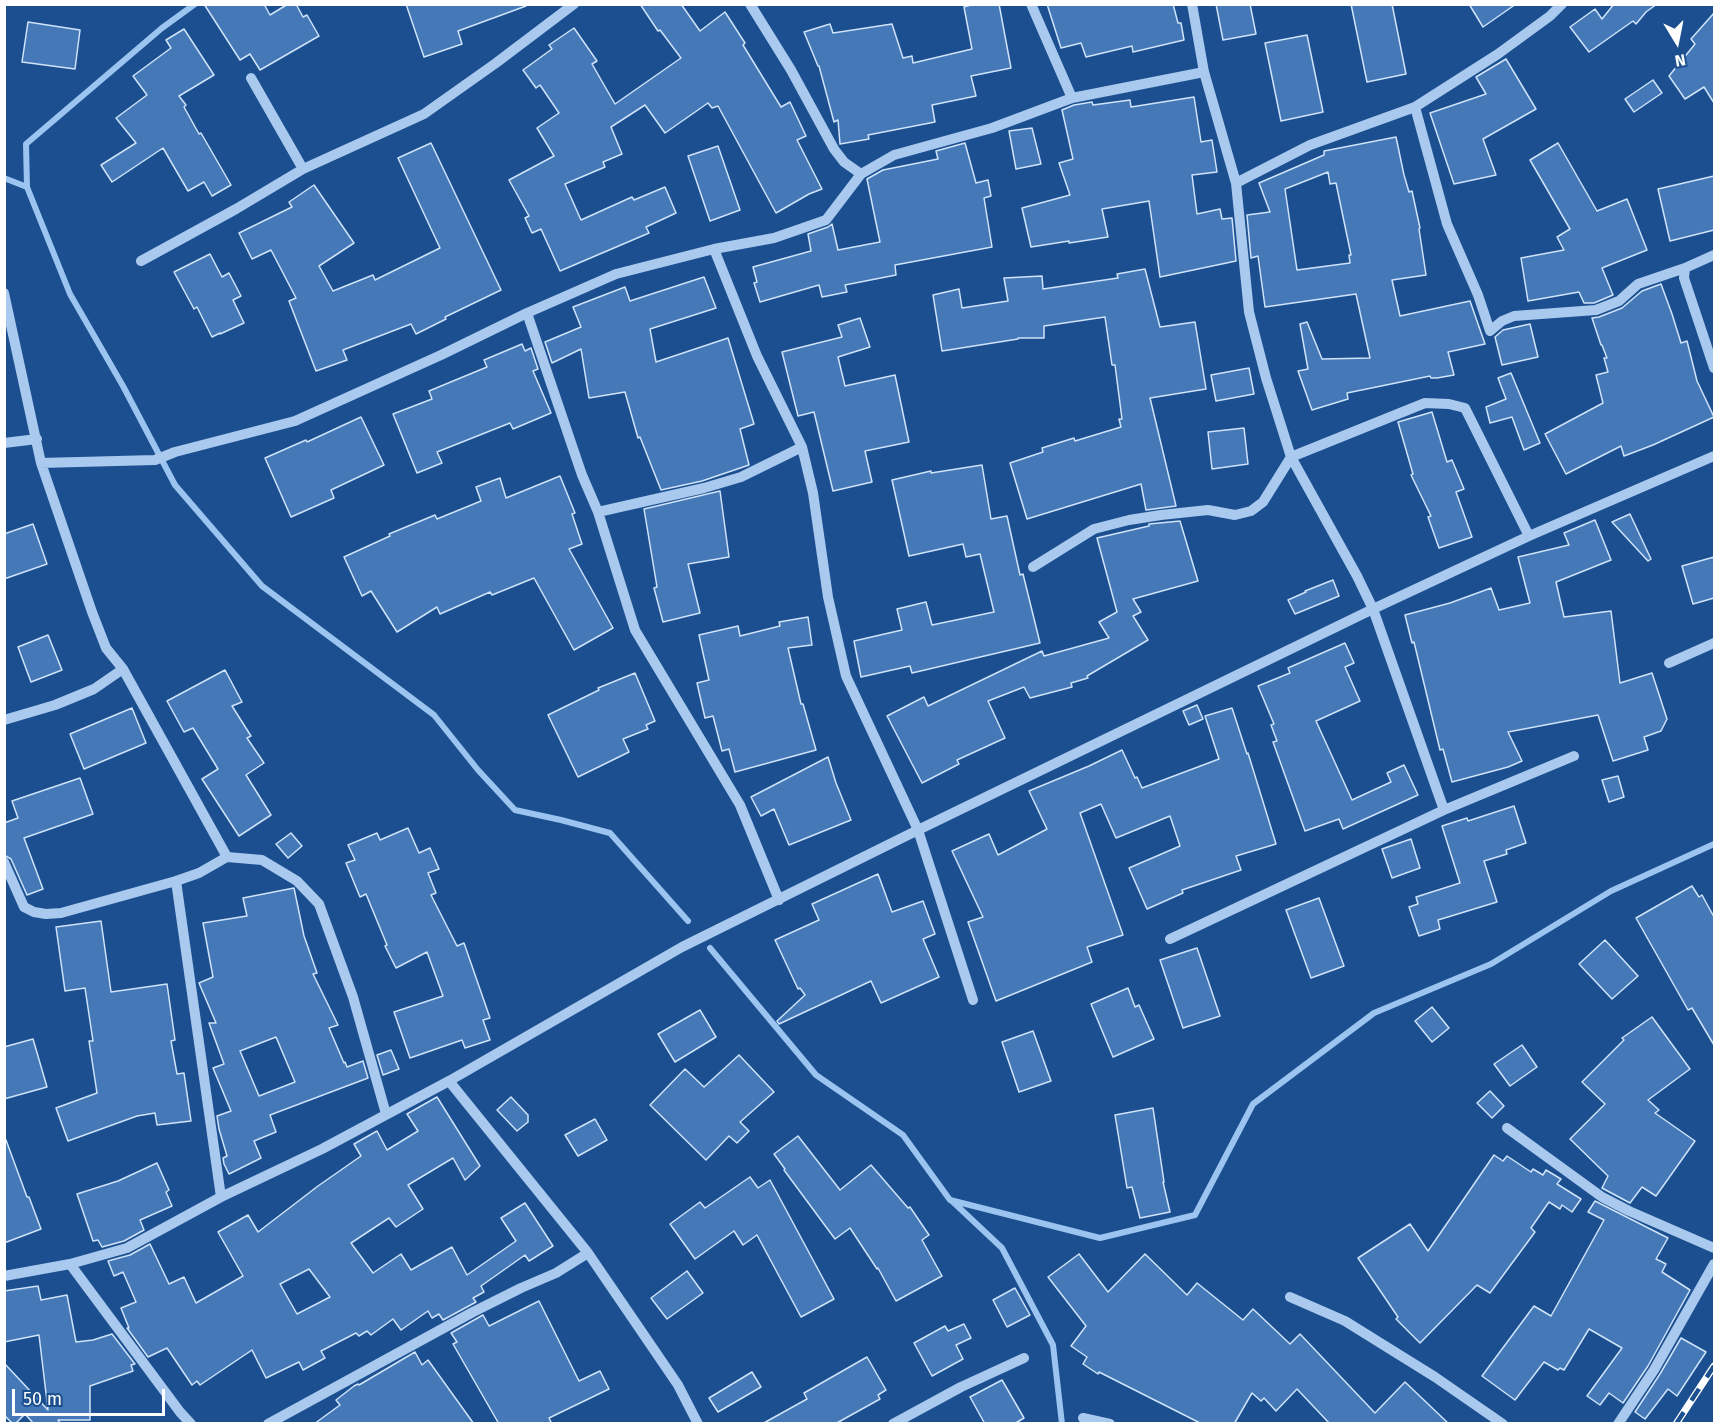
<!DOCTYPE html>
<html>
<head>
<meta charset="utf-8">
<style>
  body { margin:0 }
  #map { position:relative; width:1719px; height:1428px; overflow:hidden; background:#1b4f8f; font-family:"Fira Sans",sans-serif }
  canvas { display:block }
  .frame { position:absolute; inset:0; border:6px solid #fff; pointer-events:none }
  .north { position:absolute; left:1647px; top:12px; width:60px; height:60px; -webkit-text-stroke:4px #1b4f8f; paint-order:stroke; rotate:170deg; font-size:16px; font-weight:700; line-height:24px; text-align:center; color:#fff }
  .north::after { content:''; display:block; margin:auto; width:21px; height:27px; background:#fff; clip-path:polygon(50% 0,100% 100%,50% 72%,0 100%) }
  .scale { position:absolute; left:12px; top:1389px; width:153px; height:27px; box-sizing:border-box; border:3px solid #fff; border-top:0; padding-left:8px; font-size:18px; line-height:21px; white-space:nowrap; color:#fff; -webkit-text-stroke:4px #1b4f8f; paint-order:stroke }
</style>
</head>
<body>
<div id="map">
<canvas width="1719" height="1428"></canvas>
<div class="frame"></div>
<div class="north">N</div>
<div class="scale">50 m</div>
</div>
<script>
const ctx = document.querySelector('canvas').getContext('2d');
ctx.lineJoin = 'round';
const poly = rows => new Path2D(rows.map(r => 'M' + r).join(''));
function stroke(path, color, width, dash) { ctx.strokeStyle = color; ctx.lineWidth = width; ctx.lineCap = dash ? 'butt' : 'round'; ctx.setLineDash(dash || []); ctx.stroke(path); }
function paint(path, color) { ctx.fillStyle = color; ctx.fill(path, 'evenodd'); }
stroke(poly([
  [4,178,27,187,70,294,123,386,175,485,262,586,434,715,478,770,515,810,561,820,610,833,688,921],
  [27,187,26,144,162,28,195,4],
  [710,948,816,1075,903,1135,950,1200,1100,1238,1195,1215,1253,1104,1374,1013,1491,964,1611,891,1714,844],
  [952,1201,1002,1248,1053,1345,1062,1424]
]), '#9cc4f0', 6);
const building = poly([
  [204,4,264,4,270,15,288,4,296,4,303,17,307,15,319,36,260,70,250,54,240,60,204,4],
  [406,4,525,4,526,6,458,31,462,44,424,57,406,4],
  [640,4,681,4,700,31,725,12,745,43,743,45,781,107,790,102,806,136,797,140,822,189,809,194,776,213,718,106,712,108,708,103,665,133,645,105,611,127,622,154,603,162,605,167,565,184,581,220,632,197,634,200,665,187,676,213,646,227,649,233,560,271,541,229,532,233,525,218,529,216,509,180,554,156,537,128,559,113,540,85,536,88,523,70,552,49,549,45,574,28,597,61,592,64,615,104,681,58,660,30,658,31,640,4],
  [974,4,999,4,1011,68,971,76,976,96,932,105,935,122,868,135,869,139,840,144,838,120,834,122,819,66,818,66,804,32,830,24,833,33,892,24,903,58,912,56,913,63,972,49,964,7,974,4],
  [1047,4,1173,4,1178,23,1181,23,1184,40,1133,52,1132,46,1086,57,1081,43,1061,48,1047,4],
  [1216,4,1250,4,1256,34,1223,40,1216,4],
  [1351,4,1392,4,1406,74,1367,82,1351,4],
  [1469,4,1516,4,1483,27,1469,4],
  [1614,4,1657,4,1646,12,1636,24,1633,21,1589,52,1570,27,1595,9,1602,19,1614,4],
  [1714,13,1714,103,1704,87,1685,99,1669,76,1695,44,1691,39,1714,13],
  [28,22,80,30,75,69,22,62,28,22],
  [184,29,214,75,179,96,186,105,184,107,199,134,201,133,231,185,212,196,204,182,188,191,163,148,112,182,101,165,136,143,116,118,147,95,133,76,171,48,166,40,184,29],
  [1307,35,1323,112,1281,121,1265,43,1307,35],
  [1506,59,1536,109,1483,139,1496,175,1454,184,1430,113,1486,94,1476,77,1506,59],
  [1653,80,1662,93,1634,112,1625,99,1653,80],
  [1194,97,1201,142,1212,140,1217,172,1192,175,1197,214,1220,209,1222,219,1232,218,1236,261,1160,277,1149,201,1102,209,1108,237,1069,243,1069,241,1031,247,1022,208,1070,195,1059,163,1073,159,1062,110,1074,105,1092,102,1093,105,1130,100,1131,107,1194,97],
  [1032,128,1041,164,1016,169,1009,131,1032,128],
  [1396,137,1404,175,1409,192,1412,191,1420,228,1419,229,1426,275,1392,280,1400,316,1470,301,1485,344,1448,352,1454,375,1437,378,1431,378,1430,376,1347,393,1348,399,1312,410,1298,371,1308,369,1300,324,1307,322,1322,359,1370,358,1356,294,1265,307,1258,256,1251,258,1247,215,1270,212,1259,183,1324,155,1324,151,1396,137],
  [1328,172,1330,184,1336,183,1351,255,1349,255,1350,263,1297,270,1285,189,1328,172],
  [431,143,501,290,445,317,446,319,416,334,411,324,343,350,347,360,316,371,289,301,296,298,271,250,252,259,239,233,292,207,289,202,314,185,354,243,319,266,333,291,373,275,375,280,440,248,398,158,431,143],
  [965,143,976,183,988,180,991,196,984,198,992,247,895,265,896,275,845,285,847,292,822,297,819,285,760,302,754,283,757,282,753,267,811,251,808,234,828,227,832,224,838,250,880,242,867,179,883,170,938,159,936,151,965,143],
  [1558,143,1597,211,1627,199,1647,250,1602,268,1613,295,1594,303,1584,303,1579,292,1528,301,1521,258,1564,250,1557,237,1570,229,1530,160,1558,143],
  [718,146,740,210,710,221,688,156,718,146],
  [1714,176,1714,230,1670,241,1658,189,1714,176],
  [210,254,222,277,229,273,241,296,233,300,244,323,220,334,220,333,212,337,197,307,194,309,174,272,210,254],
  [1145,269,1160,327,1195,322,1206,389,1150,398,1176,506,1146,510,1141,484,1027,519,1010,463,1043,452,1042,448,1074,438,1075,441,1121,427,1119,419,1122,419,1115,365,1112,365,1105,317,1044,326,1044,338,1018,338,1018,339,942,351,933,295,959,289,962,308,1008,301,1004,278,1042,276,1043,289,1118,278,1117,274,1145,269],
  [704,277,716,308,650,329,656,362,728,338,754,424,740,429,749,465,702,481,661,490,640,437,638,438,625,392,589,398,581,349,552,363,545,342,581,327,573,307,625,287,630,301,704,277],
  [1661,284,1672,314,1681,343,1687,341,1697,381,1714,417,1653,445,1624,456,1621,446,1566,474,1545,434,1603,403,1596,375,1608,372,1604,358,1607,358,1602,345,1601,345,1592,318,1599,317,1622,308,1642,291,1661,284],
  [860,318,870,347,838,357,845,386,895,375,909,442,865,451,872,482,833,491,814,412,798,416,782,352,842,337,838,325,860,318],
  [1530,324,1538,357,1502,365,1495,337,1503,330,1530,324],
  [522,344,525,351,531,348,538,369,533,371,551,413,513,429,510,423,437,452,442,463,417,473,393,414,432,399,429,391,487,367,484,360,522,344],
  [1249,368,1254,394,1216,401,1211,375,1249,368],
  [1511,373,1540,443,1524,450,1512,417,1490,423,1486,407,1506,399,1498,378,1511,373],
  [1432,412,1447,462,1452,460,1464,489,1456,492,1472,537,1439,548,1428,517,1431,516,1411,475,1413,474,1398,422,1432,412],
  [361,417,384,465,331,490,334,498,291,517,265,458,306,440,307,442,361,417],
  [1244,428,1248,464,1212,469,1208,432,1244,428],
  [982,465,991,519,1007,516,1020,575,1023,574,1040,643,912,673,910,666,861,677,854,641,902,630,897,609,926,602,932,625,994,612,980,554,966,557,963,544,909,556,892,480,931,471,931,473,982,465],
  [560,476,575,513,572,514,582,544,569,549,613,628,574,650,534,578,492,595,490,592,440,614,437,607,397,632,371,591,362,596,344,557,390,536,389,534,435,515,437,519,481,501,476,487,500,478,506,498,560,476],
  [720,491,729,557,688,564,700,613,663,622,654,588,657,587,644,509,720,491],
  [1630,514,1651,559,1648,561,1612,522,1630,514],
  [1595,520,1611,560,1556,582,1564,617,1611,611,1620,683,1652,673,1667,719,1661,731,1644,737,1648,750,1613,761,1598,715,1508,732,1522,761,1508,767,1452,782,1443,749,1440,750,1414,642,1412,643,1405,615,1450,603,1491,588,1499,610,1530,603,1518,557,1569,545,1564,533,1595,520],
  [1180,521,1198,581,1133,599,1141,612,1133,616,1148,640,1087,676,1088,678,1071,683,1072,687,1030,698,1024,687,988,701,1005,738,957,760,959,764,922,783,887,716,924,697,928,706,1042,651,1044,656,1109,638,1099,622,1117,612,1097,538,1149,526,1149,524,1180,521],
  [33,524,47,564,4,579,4,534,33,524],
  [1714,557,1714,598,1693,604,1682,566,1714,557],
  [1333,580,1339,596,1295,614,1288,600,1306,592,1305,591,1333,580],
  [808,617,812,645,788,648,801,704,803,704,816,750,735,772,729,749,722,751,713,716,705,718,697,683,709,680,699,635,738,626,740,636,780,626,779,622,808,617],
  [48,635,62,670,31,682,18,647,48,635],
  [1345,643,1354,663,1345,667,1360,701,1316,721,1352,800,1391,782,1387,773,1404,765,1418,795,1343,829,1339,819,1305,831,1273,742,1277,741,1271,725,1274,724,1258,686,1290,673,1288,668,1345,643],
  [225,670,242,702,232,706,251,736,247,738,264,763,246,775,271,815,239,836,202,779,218,769,193,728,184,732,167,701,225,670],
  [635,673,655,721,646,725,648,729,623,739,629,752,578,777,548,715,599,690,598,688,635,673],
  [1197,705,1203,719,1189,725,1183,711,1197,705],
  [132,708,146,743,84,769,70,734,132,708],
  [1232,708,1247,754,1248,753,1276,844,1236,856,1241,870,1182,890,1183,893,1147,909,1129,868,1180,846,1170,816,1116,838,1101,804,1080,813,1123,935,1087,947,1092,962,996,1001,968,922,983,917,952,851,989,834,998,855,1047,829,1029,791,1089,766,1122,750,1135,778,1137,777,1142,788,1219,759,1205,716,1232,708],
  [828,757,836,783,851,820,789,845,774,809,761,816,751,797,828,757],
  [1618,776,1624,797,1609,802,1602,780,1618,776],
  [80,778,93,814,24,838,43,889,27,895,11,859,4,855,4,823,18,818,12,801,80,778],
  [1514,806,1526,843,1506,850,1507,854,1484,861,1497,902,1438,920,1440,929,1419,936,1409,907,1418,904,1416,897,1460,883,1442,826,1467,818,1468,821,1514,806],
  [408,828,419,853,430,848,439,869,428,873,436,893,431,895,457,946,464,943,490,1018,483,1020,490,1040,465,1048,462,1040,410,1058,394,1012,443,996,427,952,396,968,385,946,387,945,366,894,360,897,346,863,355,860,348,845,377,833,380,840,408,828],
  [291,833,302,846,288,858,276,844,291,833],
  [1411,839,1420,868,1392,878,1382,849,1411,839],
  [878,874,892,912,923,901,935,934,923,939,939,977,881,1003,871,981,779,1024,777,1021,805,995,800,988,798,989,775,940,819,920,812,904,878,874],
  [1692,886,1699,897,1702,895,1714,917,1714,1045,1692,1008,1688,1010,1636,918,1692,886],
  [294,888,304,936,317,973,313,974,338,1025,329,1028,344,1063,345,1062,347,1067,363,1061,368,1078,270,1115,276,1132,254,1141,261,1158,229,1174,224,1164,223,1158,227,1156,219,1129,217,1116,231,1111,213,1068,224,1064,209,1023,216,1023,199,983,213,977,203,923,247,916,243,898,294,888],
  [276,1037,295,1082,259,1096,240,1051,276,1037],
  [1319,898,1344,966,1311,978,1286,910,1319,898],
  [101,921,111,992,167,984,175,1040,171,1041,177,1074,184,1073,191,1121,157,1125,155,1113,137,1116,68,1141,56,1108,97,1093,89,1041,93,1041,85,988,65,991,56,927,101,921],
  [1605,940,1638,976,1612,999,1579,964,1605,940],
  [1197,948,1220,1016,1183,1028,1160,960,1197,948],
  [1128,988,1135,1007,1139,1005,1154,1039,1113,1057,1091,1004,1128,988],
  [1432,1007,1449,1028,1432,1042,1415,1021,1432,1007],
  [700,1010,716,1037,675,1062,658,1034,700,1010],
  [1652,1017,1690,1069,1648,1100,1659,1110,1655,1113,1695,1141,1656,1196,1642,1187,1630,1203,1602,1188,1608,1176,1570,1139,1605,1104,1582,1082,1624,1040,1622,1038,1652,1017],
  [1033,1031,1051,1081,1019,1092,1002,1042,1033,1031],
  [33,1039,47,1087,4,1099,4,1047,33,1039],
  [1522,1045,1537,1067,1510,1086,1494,1064,1522,1045],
  [391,1050,399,1069,383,1075,377,1055,391,1050],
  [739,1055,774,1092,740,1122,749,1131,737,1143,729,1136,706,1160,650,1105,685,1069,704,1087,739,1055],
  [1490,1091,1504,1106,1492,1118,1477,1103,1490,1091],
  [437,1097,480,1166,465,1180,453,1158,408,1185,423,1209,396,1227,389,1218,351,1243,373,1273,401,1254,411,1270,452,1247,467,1275,516,1241,501,1218,525,1203,553,1246,529,1261,525,1255,481,1286,484,1292,473,1298,476,1302,443,1320,439,1314,432,1318,428,1311,401,1330,393,1319,371,1335,367,1331,359,1336,356,1333,321,1351,325,1358,303,1370,299,1362,266,1378,252,1350,200,1385,197,1381,192,1385,167,1348,148,1357,127,1328,129,1328,121,1308,136,1302,123,1272,114,1276,108,1261,130,1255,150,1244,169,1284,184,1277,196,1303,243,1276,218,1232,248,1215,258,1232,318,1186,361,1156,354,1144,377,1131,387,1150,418,1131,407,1114,437,1097],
  [309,1269,330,1297,297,1314,280,1284,309,1269],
  [511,1097,528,1115,528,1122,517,1131,497,1110,511,1097],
  [1153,1108,1164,1182,1163,1182,1170,1212,1140,1218,1132,1187,1127,1188,1115,1115,1153,1108],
  [595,1119,607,1140,578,1156,565,1135,595,1119],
  [798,1136,840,1190,871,1165,908,1208,910,1207,929,1235,922,1240,942,1276,896,1301,878,1268,877,1269,850,1228,835,1239,784,1170,785,1169,774,1154,798,1136],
  [6,1140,27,1197,29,1197,41,1229,4,1243,4,1141,6,1140],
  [1494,1155,1503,1161,1507,1156,1531,1172,1533,1169,1543,1175,1546,1170,1561,1179,1557,1184,1581,1199,1572,1212,1562,1205,1560,1209,1549,1202,1531,1228,1535,1232,1490,1293,1477,1285,1420,1343,1396,1319,1398,1317,1358,1258,1410,1224,1428,1251,1494,1155],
  [157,1163,169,1190,166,1192,172,1206,140,1220,144,1230,124,1241,102,1247,98,1240,93,1241,77,1194,118,1181,157,1163],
  [750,1177,758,1188,770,1180,834,1299,801,1317,757,1235,743,1245,734,1231,695,1259,670,1224,700,1202,705,1208,750,1177],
  [1595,1201,1668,1238,1656,1259,1666,1264,1662,1272,1690,1290,1648,1366,1623,1403,1609,1393,1600,1405,1587,1396,1622,1348,1589,1329,1564,1370,1560,1368,1558,1370,1544,1362,1515,1400,1482,1376,1534,1306,1551,1316,1604,1220,1588,1212,1595,1201],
  [1079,1254,1108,1292,1145,1254,1187,1295,1197,1283,1243,1320,1253,1309,1290,1344,1300,1334,1375,1413,1405,1382,1449,1424,1330,1424,1297,1389,1276,1411,1264,1398,1261,1401,1252,1393,1234,1424,1202,1424,1099,1372,1098,1374,1083,1364,1087,1357,1071,1346,1086,1326,1048,1277,1079,1254],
  [687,1271,703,1293,667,1319,651,1298,687,1271],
  [38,1286,41,1300,67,1295,76,1342,93,1340,112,1334,135,1364,131,1365,133,1371,90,1386,90,1420,58,1420,61,1424,34,1424,25,1414,15,1424,13,1424,4,1415,4,1363,48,1410,39,1335,4,1342,4,1291,38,1286],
  [1015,1288,1030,1315,1007,1327,993,1300,1015,1288],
  [539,1301,579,1381,600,1371,609,1389,549,1418,552,1424,499,1424,453,1344,457,1342,451,1333,483,1315,489,1326,539,1301],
  [964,1324,971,1338,956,1345,963,1359,932,1376,914,1343,945,1326,948,1331,964,1324],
  [1681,1338,1706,1352,1677,1396,1668,1389,1645,1419,1635,1412,1660,1374,1681,1338],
  [415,1352,422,1365,428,1360,474,1424,314,1424,340,1405,336,1400,354,1386,358,1384,359,1385,415,1352],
  [867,1357,886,1390,878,1395,880,1399,835,1424,762,1424,807,1399,804,1393,867,1357],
  [752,1372,761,1387,718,1412,709,1398,752,1372],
  [1002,1380,1024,1418,1014,1424,985,1424,970,1397,1002,1380]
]);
paint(building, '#4478b7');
stroke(building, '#cfe3fa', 1.5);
stroke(poly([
  [750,4,791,70,834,149,844,162,861,174],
  [1031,4,1072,98],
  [1192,4,1204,72,1236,183,1249,312,1266,378,1291,457,1357,576,1373,609,1444,810],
  [251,78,303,169],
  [1415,107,1447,224,1478,295,1490,331,1502,321,1514,316,1596,310,1619,301,1638,284,1685,268],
  [1236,183,1310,145,1415,107,1498,54,1550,16,1562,4],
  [714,249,757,356,802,447,813,493,828,597,846,676,918,830,973,1000],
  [1714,255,1685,268,1684,278,1714,368],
  [141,261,236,209,303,169,424,114,496,63,574,4],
  [4,293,41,463,92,612,106,648,123,669,227,857],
  [527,313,582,475,598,512,635,630,740,805,779,900],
  [4,443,37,439],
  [41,463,155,460,175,452,295,421,441,355,527,313,616,274,714,249,774,238,826,220,861,174,894,155,992,128,1072,98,1204,72],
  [598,512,704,488,741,477,802,447],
  [1033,567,1094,529,1129,520,1161,515,1208,510,1235,515,1251,511,1263,502,1291,457,1425,403,1449,404,1465,408,1529,536],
  [1669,663,1714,643],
  [4,720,55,705,94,689,123,669],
  [4,862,24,907,34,912,46,914,61,913,176,881],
  [1170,939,1444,810,1574,756],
  [449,1081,588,1253,678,1385,698,1424],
  [1507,1128,1602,1197,1629,1211,1714,1248],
  [221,1197,176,881,199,873,227,857,262,860,297,881,319,904,353,997,386,1114],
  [70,1264,180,1412,191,1424],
  [4,1276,70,1264,127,1248,221,1197,322,1149,449,1081,682,947,918,830,1373,609,1529,536,1714,456],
  [1290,1297,1345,1321,1435,1377,1503,1424],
  [1083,1418,1110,1424],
  [268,1424,473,1312,521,1288,556,1273,588,1253],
  [893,1424,961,1387,1024,1358],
  [1618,1424,1654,1370,1714,1264]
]), '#a9c9ee', 10);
const rail = poly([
  [1676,1424,1714,1366]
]);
stroke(rail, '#fff', 7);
stroke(rail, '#1b4f8f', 4.5, [14]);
</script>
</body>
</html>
